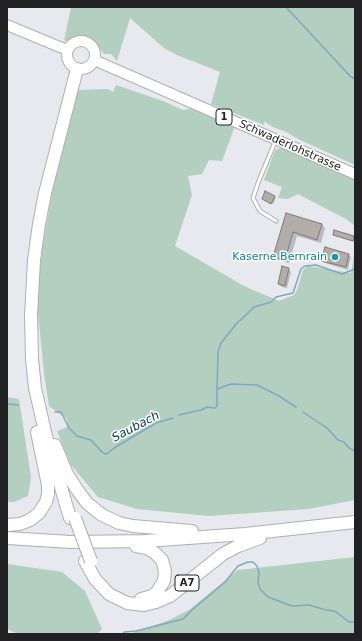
<!DOCTYPE html>
<html>
<head>
<meta charset="utf-8">
<style>
  body { margin:0 }
  #map { position:relative; width:362px; height:641px; overflow:hidden; background:#e8e8ef; font-family:"DejaVu Sans",sans-serif }
  canvas { display:block }
  .frame { position:absolute; inset:0; border:8px solid #212123; pointer-events:none }
</style>
</head>
<body>
<div id="map">
<canvas width="362" height="641"></canvas>
<div class="frame"></div>
</div>
<script>
const ctx = document.querySelector('canvas').getContext('2d');
ctx.lineJoin = 'round';
function paint(path, color) { ctx.fillStyle = color; ctx.fill(path, 'evenodd'); }
const poly = rows => new Path2D(rows.map(r => 'M' + r).join(''));
function stroke(path, color, width, dash) { ctx.strokeStyle = color; ctx.lineWidth = width; ctx.lineCap = dash ? 'butt' : 'round'; ctx.setLineDash(dash || []); ctx.stroke(path); }
function label(font, color, halo, rows, align = 'center') {
  ctx.font = font + ' "DejaVu Sans",sans-serif'; ctx.lineWidth = 3; ctx.setLineDash([]); ctx.textBaseline = 'middle'; ctx.strokeStyle = halo; ctx.fillStyle = color; for (const [text, x, y, turn = 0] of rows) {
    ctx.save(); ctx.translate(x, y); ctx.rotate((+turn || 0) * Math.PI / 180); ctx.textAlign = isNaN(turn) ? turn : align; if (halo) ctx.strokeText(text, 0, 0); ctx.fillText(text, 0, 0); ctx.restore();
  }
}
paint(poly([
  [71,7,355,7,355,165,300,140,284,131,275,128,266,123,265,120,264,125,211,104,220,72,177,55,164,48,130,18,117,61,111,54,104,54,101,50,98,50,90,42,86,40,75,39,64,41],
  [116,85,163,101,183,110,193,108,235,126,222,161,209,160,202,174,188,176,192,195,175,246,244,286,279,301,294,295,297,290,303,270,308,266,351,273,355,249,355,500,308,509,209,516,137,509,98,497,71,465,57,431,67,427,67,419,49,406,44,373,37,303,42,249,54,182,77,90,108,89,113,92],
  [283,147,355,178,355,226,346,219,298,194,288,199,278,198,282,187,264,180,275,150],
  [7,397,19,399,31,477,28,496,14,502,7,502],
  [355,557,355,634,129,634,167,621,189,610,238,570],
  [7,564,62,572,85,591,102,629,97,634,18,634,7,629]
]), '#b2cfbf');
paint(poly([
  [274,197,276,198,273,204,264,200],
  [287,214,322,224,325,228,321,243,297,236,289,263,278,260,274,257],
  [335,231,354,237,355,242,336,236,334,235],
  [348,254,351,257,348,270,325,263,322,260],
  [289,269,291,272,287,288,282,287,279,284]
]), '#0003');
stroke(poly([
  [286,7,350,76,355,79],
  [217,389,218,352,221,343,237,323,247,314,254,307,271,302,276,297,293,293,301,269,305,266,316,265,342,274,355,269],
  [7,404,18,405],
  [55,412,61,412,69,428,77,436,91,440,102,452,105,454,108,453,114,448,156,423,173,418],
  [303,412,327,428,338,440,344,442,349,448,355,451],
  [179,415,201,410,207,407,215,408,217,406,217,389,231,384,257,385,279,396,296,407],
  [123,634,124,632,136,631,183,619,192,610,225,582,238,566,248,562,253,562,257,566,259,573,258,582,260,589,268,597,292,606,309,605,326,610,335,611,349,622,355,622]
]), '#82a7c1', 1.5);
const building = poly([
  [265,191,275,196,271,204,262,199,265,191],
  [286,213,322,224,317,240,293,232,285,260,273,257,286,213],
  [334,230,354,236,353,241,333,235,334,230],
  [325,247,349,254,346,267,321,261,325,247],
  [282,266,289,268,285,286,278,284,282,266]
]);
paint(building, '#b2ada9');
stroke(building, '#7e7975', 1);
const lane = poly([
  [275,142,258,183,253,198,260,211,276,221]
]);
const primary = poly([
  [7,25,67,50],
  '67 55a14 14 0 1 1 28 0a14 14 0 1 1-28 0Z',
  [94,60,355,174]
]);
const highway = poly([
  [55,445,67,474,78,491,87,503,102,515,119,523,133,526,192,531],
  [70,518,46,436,35,388,32,359,31,316,34,260,39,224,45,193,77,69],
  [7,525,20,524,30,520,39,513,46,502,48,494,48,485,37,432],
  [7,538,71,542,146,541,245,534,355,522],
  [136,546,147,548,155,553,162,560,165,571,164,581,157,592,152,596,141,599],
  [85,561,95,579,109,594,127,603,144,605,156,602,170,596,223,554,238,546,260,538]
]);
stroke(lane, '#aeaeb4', 5);
stroke(primary, '#aeaeb4', 12);
stroke(highway, '#aeaeb4', 14);
stroke(lane, '#fff', 3);
stroke(primary, '#fff', 10);
stroke(highway, '#fff', 12);
const highwayBridge = poly([
  [75,518,91,561]
]);
stroke(highwayBridge, '#aeaeb4', 14, []);
stroke(highwayBridge, '#fff', 12);
for (const [x, y, r, color] of [
  [335,257,4,"#0f9aa8"]
]) { const dot = new Path2D(); dot.arc(x, y, r, 0, 2 * Math.PI); ctx.fillStyle = color; ctx.fill(dot); stroke(dot, '#fff', 1.5); }
for (const [x, y, w] of [
  [224,117,16],
  [187,583,24]
]) { const box = new Path2D(); box.roundRect(x - w / 2, y - 8, w, 16, 3); ctx.fillStyle = '#fff'; ctx.fill(box); stroke(box, '#212123', 1); }
label('bold 10px', '#212123', null, [
  ["1",224,117],
  ["A7",187,583]
]);
label('11px', '#212123', '#fff', [
  ["Schwaderlohstrasse",290,146,24]
]);
label('11px', '#0d838f', '#fff', [
  ["Kaserne Bernrain",327,257]
], 'right');
label('italic 12px', '#033550', '#fff', [
  ["Saubach",136,427,-28]
]);
</script>
</body>
</html>
